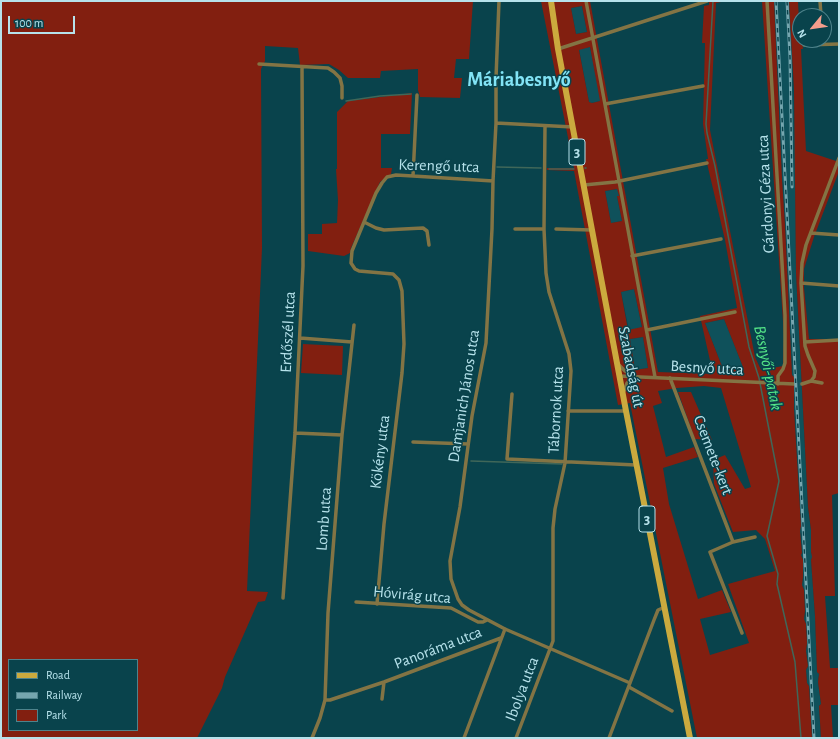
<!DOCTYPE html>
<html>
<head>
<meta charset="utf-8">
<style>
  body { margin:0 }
  #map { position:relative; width:840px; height:739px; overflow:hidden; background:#09434c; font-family:"Alegreya Sans",sans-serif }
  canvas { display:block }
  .frame { position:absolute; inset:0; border:2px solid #b6e2eb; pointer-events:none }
  .legend { position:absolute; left:8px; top:659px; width:130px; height:72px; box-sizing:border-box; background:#09434c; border:1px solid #4e838c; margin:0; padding:5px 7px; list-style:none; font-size:12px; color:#b6e2eb }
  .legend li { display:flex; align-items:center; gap:8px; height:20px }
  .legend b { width:20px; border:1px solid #4e838c }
  .north { position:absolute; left:792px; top:8px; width:40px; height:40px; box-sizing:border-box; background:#09434c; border:1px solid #4e838c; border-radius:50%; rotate:241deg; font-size:11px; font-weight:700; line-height:16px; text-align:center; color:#b6e2eb }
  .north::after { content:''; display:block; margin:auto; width:14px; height:18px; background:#f49d8c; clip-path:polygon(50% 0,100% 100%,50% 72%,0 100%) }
  .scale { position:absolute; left:8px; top:16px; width:67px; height:18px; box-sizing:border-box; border:2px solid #b6e2eb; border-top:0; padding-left:5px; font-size:12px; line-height:14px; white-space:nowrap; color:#b6e2eb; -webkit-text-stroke:3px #09434c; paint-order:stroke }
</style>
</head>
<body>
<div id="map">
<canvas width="840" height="739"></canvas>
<div class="frame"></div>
<ul class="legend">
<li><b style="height:5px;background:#cbaa3e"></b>Road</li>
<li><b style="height:5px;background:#75a6af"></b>Railway</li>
<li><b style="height:11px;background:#821f10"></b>Park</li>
</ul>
<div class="north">N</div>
<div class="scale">100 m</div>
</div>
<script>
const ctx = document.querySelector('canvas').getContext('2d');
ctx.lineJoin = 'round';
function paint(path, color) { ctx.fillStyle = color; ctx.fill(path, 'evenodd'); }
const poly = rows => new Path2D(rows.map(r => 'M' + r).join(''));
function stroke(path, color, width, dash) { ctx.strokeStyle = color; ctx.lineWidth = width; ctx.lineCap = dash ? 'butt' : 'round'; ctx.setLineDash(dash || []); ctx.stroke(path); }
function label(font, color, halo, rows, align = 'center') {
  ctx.font = font + ' "Alegreya Sans",sans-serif'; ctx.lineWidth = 3; ctx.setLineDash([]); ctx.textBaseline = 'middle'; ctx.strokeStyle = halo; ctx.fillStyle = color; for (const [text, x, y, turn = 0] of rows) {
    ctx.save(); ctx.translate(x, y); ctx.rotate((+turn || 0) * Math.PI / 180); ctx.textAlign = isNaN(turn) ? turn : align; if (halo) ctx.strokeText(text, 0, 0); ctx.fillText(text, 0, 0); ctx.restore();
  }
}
paint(poly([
  [774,1,789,1,792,41,795,140,796,273,808,507,811,530,811,552,813,557,811,560,815,616,817,671,819,674,818,682,821,704,819,706,821,738,812,738,809,686,807,683,806,670,808,666,806,651,807,643,806,624,804,619,805,611,804,590,802,585,803,577,803,560,801,555,802,553,800,531,801,526,794,409,794,377,792,375,785,225,782,179],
  [582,6,587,32,576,34,571,8],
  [590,47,601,101,591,103,589,102,579,49],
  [618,189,619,196,617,196,622,221,611,223,605,191],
  [634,289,642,328,629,330,621,292],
  [724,319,743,367,723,369,705,323],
  [643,337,648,368,635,370,630,339]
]), '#0f515b');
paint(poly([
  [1,1,473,1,469,59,456,59,454,78,462,78,460,98,420,97,418,90,418,69,381,71,380,78,348,78,339,70,329,64,300,65,298,48,265,46,265,61,261,69,262,248,247,591,268,592,265,601,258,602,225,677,222,688,197,738,1,738],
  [9,660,137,660,137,730,9,730],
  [541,1,590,1,658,372,713,374,700,316,737,308,725,240,706,159,708,159,703,124,705,43,702,43,704,6,709,5,709,1,726,1,716,3,710,130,755,357,761,370,783,366,784,337,762,1,774,1,782,179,785,225,792,375,794,377,794,409,801,526,800,531,802,553,801,555,803,560,803,577,802,585,804,590,805,611,804,619,806,624,807,643,806,651,808,666,806,670,807,683,809,686,812,738,697,738,630,403,618,405,574,171,547,170,547,168,574,168],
  [582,6,587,32,576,34,571,8],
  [590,47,600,101,592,103,589,102,579,50],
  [617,189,619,196,617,196,622,221,611,223,605,191],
  [634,289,642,327,628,330,621,292],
  [724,319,743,367,723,369,705,323],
  [643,337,648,368,635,370,630,339],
  [704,386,721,388,751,487,745,489,725,455,713,460,714,484,733,532,756,530,765,539,775,571,728,584,749,643,710,655,700,619,731,612,722,590,698,599,669,504,663,468,698,457,694,447,666,457,653,406,662,403,658,391,677,388],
  [789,1,798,1,800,42,802,42,803,49,801,49,806,151,839,162,839,171,814,237,804,269,804,288,809,339,839,339,839,493,832,495,835,596,825,596,830,668,839,668,839,705,831,705,833,738,821,738,819,706,821,704,818,682,819,674,817,672,815,616,811,560,812,557,811,552,811,530,808,507,796,273,794,90],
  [412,93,410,134,381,134,381,168,392,168,391,174,380,182,351,248,350,253,344,256,308,251,308,234,322,234,322,224,337,223,338,200,336,169,337,169,337,112,348,101],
  [303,344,343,346,342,375,301,373],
  [678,392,691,392,712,440,695,439]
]), '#821f10');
stroke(poly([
  [713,1,706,124,707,133,715,166,749,347,759,378,779,481,767,536,778,574,777,584,795,662,801,738],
  [501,83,532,85,556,83],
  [346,101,380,96,411,94],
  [497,167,541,168],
  [585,168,586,168],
  [549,169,574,169],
  [471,461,562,464]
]), '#406759', 1.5);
stroke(poly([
  [794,384,802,384]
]), '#235b64', 3.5, [3.5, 2]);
stroke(poly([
  [499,1,496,78,496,123,493,181,492,229,486,343,472,416,460,507,450,561,451,579,458,599,462,605,469,610,505,629,630,683],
  [586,1,655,377],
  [767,1,785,315,785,363,783,369,778,376,778,384],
  [820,1,821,16],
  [804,45,839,44],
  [558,49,707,1],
  [259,64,328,68,334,72,340,78,342,86,342,98],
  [605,104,703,86],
  [496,123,573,127],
  [413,176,417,95],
  [584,185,615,182,707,163],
  [364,222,376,228,384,230,423,228,427,231,429,245],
  [515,229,544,229],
  [556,229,592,230],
  [811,233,839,235],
  [632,256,721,239],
  [801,283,839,286],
  [647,330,735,312],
  [300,338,352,342],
  [805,342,839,340],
  [618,364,625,371,632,375],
  [619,376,794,384],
  [670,378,733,542,755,537],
  [811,381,822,383],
  [802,384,811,381,814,377,815,371,808,355,805,346,801,283,802,263,806,245,839,158],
  [624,391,627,383,634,377],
  [512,394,507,459,636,465],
  [568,411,626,411],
  [295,433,342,435],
  [413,442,468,444],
  [733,542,710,552,742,633],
  [283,598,295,433,303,266,302,67],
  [356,602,451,608,478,622,483,622,487,620],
  [377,604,384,524,402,373,404,344,402,291,399,280,393,274,359,271,355,269,351,263,352,251,376,193,382,183,387,177,396,175,413,176,493,181],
  [629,687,672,711],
  [382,699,384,682],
  [325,700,330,700,384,682,501,638],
  [312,738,320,718,325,700,328,613,342,435,354,325],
  [464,738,505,629],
  [516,738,553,641,553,528,555,509,565,463,571,371,569,354,549,292,546,273,544,229,545,126],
  [609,738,654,620,658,610,665,607]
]), '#837444', 3.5);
stroke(poly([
  [551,1,558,49,626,411,690,738]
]), '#cbaa3e', 6);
const rail = poly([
  [776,1,814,738],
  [787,1,790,57,792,187]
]);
stroke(rail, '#75a6af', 3);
stroke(rail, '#09434c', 1.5, [4.5]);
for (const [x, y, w] of [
  [577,152,16],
  [647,519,16]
]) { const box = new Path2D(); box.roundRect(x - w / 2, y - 13, w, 26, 3); ctx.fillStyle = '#09434c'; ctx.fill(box); stroke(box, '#b6e2eb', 1); }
label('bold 15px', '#b6e2eb', null, [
  ["3",577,152],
  ["3",647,519]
]);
label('16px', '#b6e2eb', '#09434c', [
  ["Kerengő utca",439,166,2],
  ["Gárdonyi Géza utca",766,194,-93],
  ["Erdőszél utca",288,332,-87],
  ["Szabadság út",631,367,79],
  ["Besnyő utca",707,368,3],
  ["Damjanich János utca",464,396,-81],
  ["Tábornok utca",556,410,-87],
  ["Kökény utca",380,452,-83],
  ["Csemete-kert",713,455,69],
  ["Lomb utca",324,519,-86],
  ["Hóvirág utca",412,595,5],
  ["Panoráma utca",438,648,-21],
  ["Ibolya utca",522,689,-69]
]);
label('italic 17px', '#55e788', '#09434c', [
  ["Besnyői-patak",768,368,78]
]);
label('bold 20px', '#82e4f6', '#09434c', [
  ["Máriabesnyő",519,80]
]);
</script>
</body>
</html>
